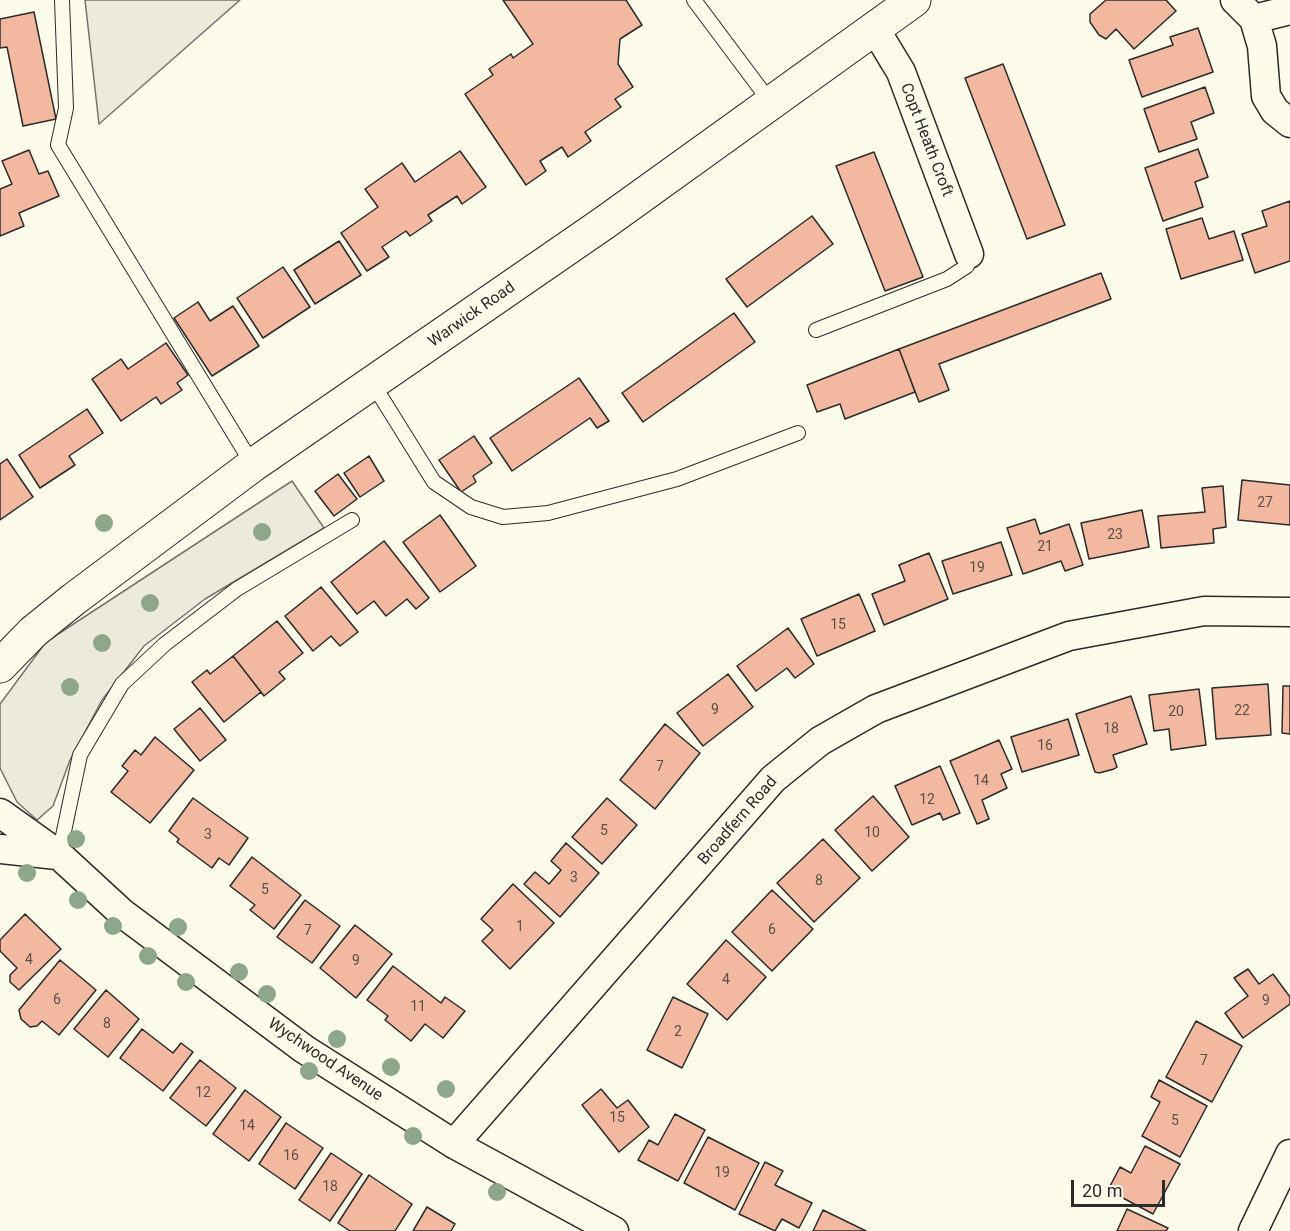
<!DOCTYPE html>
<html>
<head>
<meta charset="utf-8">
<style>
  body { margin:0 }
  #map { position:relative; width:1290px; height:1231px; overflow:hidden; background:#fdfbea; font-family:Roboto,sans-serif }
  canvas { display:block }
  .scale { position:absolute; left:1071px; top:1180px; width:94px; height:27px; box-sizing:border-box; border:3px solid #2b2b2b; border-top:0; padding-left:8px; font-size:18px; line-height:21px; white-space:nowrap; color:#2b2b2b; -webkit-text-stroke:4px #fdfbea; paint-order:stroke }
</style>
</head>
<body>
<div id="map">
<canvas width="1290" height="1231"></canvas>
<div class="scale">20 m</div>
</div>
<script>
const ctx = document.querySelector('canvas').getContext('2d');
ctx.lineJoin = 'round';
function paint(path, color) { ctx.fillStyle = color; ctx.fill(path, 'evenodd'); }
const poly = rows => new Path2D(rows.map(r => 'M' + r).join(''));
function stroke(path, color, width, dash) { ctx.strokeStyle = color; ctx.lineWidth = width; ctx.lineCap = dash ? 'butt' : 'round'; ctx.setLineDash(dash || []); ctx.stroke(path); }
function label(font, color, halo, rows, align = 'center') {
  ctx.font = font + ' Roboto,sans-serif'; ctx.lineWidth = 4.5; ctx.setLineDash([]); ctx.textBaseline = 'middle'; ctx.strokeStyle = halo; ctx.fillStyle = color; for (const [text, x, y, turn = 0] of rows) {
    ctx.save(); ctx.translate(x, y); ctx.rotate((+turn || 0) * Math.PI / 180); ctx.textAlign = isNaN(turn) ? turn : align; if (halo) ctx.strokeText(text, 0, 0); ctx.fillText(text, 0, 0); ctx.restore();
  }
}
const green = poly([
  [85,0,240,0,99,124,85,0],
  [292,481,324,528,205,599,144,646,102,700,70,760,53,806,37,820,17,802,0,768,0,704,46,642,292,481]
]);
paint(green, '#ecebdb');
stroke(green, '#74746e', 1.5);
const building = poly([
  [503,0,626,0,642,25,620,39,618,64,633,87,615,99,621,107,585,132,591,141,568,157,562,147,540,161,546,171,526,185,465,94,493,75,489,69,511,54,513,58,533,44,503,0],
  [1106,0,1166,0,1176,11,1134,49,1116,29,1106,39,1099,35,1090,22,1090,14,1106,0],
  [34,12,56,119,23,126,7,47,0,48,0,19,34,12],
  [1198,28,1213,72,1142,97,1129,60,1173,45,1170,37,1198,28],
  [1003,64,1065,225,1027,239,965,78,1003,64],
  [1205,87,1214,113,1191,122,1197,139,1159,152,1144,109,1205,87],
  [1198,149,1208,177,1195,182,1203,207,1163,221,1145,168,1198,149],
  [29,150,39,174,48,171,59,196,19,213,24,226,0,236,0,189,12,184,2,161,29,150],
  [460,151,486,187,462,204,457,196,428,215,432,221,410,236,406,231,382,247,389,257,367,271,341,233,378,207,365,189,402,163,415,182,460,151],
  [874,152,923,277,885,291,836,166,874,152],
  [1290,201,1290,261,1255,273,1242,234,1267,226,1262,211,1290,201],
  [812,216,833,244,747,307,726,279,812,216],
  [1202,218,1209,239,1234,231,1243,260,1181,279,1166,229,1202,218],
  [339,241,361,275,315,304,294,270,339,241],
  [283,267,310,307,263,338,237,298,283,267],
  [1101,273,1111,299,939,364,949,390,919,402,899,349,1101,273],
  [198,302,210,321,233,306,259,346,212,376,174,318,198,302],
  [734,313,755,342,643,422,622,393,734,313],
  [166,343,188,375,177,383,182,390,161,404,156,397,121,421,92,379,121,359,128,369,166,343],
  [899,349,915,392,845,419,840,404,817,412,807,385,899,349],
  [579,378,609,421,597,428,590,418,512,471,490,438,579,378],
  [87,409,103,433,69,456,75,465,40,488,19,455,87,409],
  [474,436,492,463,473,476,476,482,461,492,439,460,474,436],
  [369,456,384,481,360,497,344,473,369,456],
  [7,459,33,497,0,520,0,464,7,459],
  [338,474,357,499,334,516,315,491,338,474],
  [1242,480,1290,485,1290,525,1238,520,1242,480],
  [1223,486,1226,527,1213,529,1214,543,1161,548,1158,516,1205,512,1202,488,1223,486],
  [1142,510,1149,547,1089,559,1081,523,1142,510],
  [440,515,476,566,440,592,403,542,440,515],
  [1035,519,1040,534,1069,524,1083,565,1065,571,1061,561,1023,574,1007,528,1035,519],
  [384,541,429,598,416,609,407,599,386,616,374,601,357,614,331,582,384,541],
  [1001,542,1012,575,953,594,942,561,1001,542],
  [929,553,948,599,884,625,872,594,905,581,899,565,929,553],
  [321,587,358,632,340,646,331,636,313,651,285,616,321,587],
  [859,594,875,631,817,656,801,619,859,594],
  [277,621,303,653,279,672,285,679,264,696,233,656,277,621],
  [788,628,814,664,795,678,787,668,756,691,737,666,788,628],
  [233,656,261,692,224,722,192,682,207,670,210,674,233,656],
  [728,674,753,707,703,746,677,713,728,674],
  [1268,684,1271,735,1216,739,1212,688,1268,684],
  [1283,686,1290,686,1290,734,1282,733,1283,686],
  [1199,689,1206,745,1171,750,1169,729,1154,731,1149,695,1199,689],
  [1131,696,1147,744,1113,755,1117,767,1114,769,1099,773,1095,772,1076,714,1131,696],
  [200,708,226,740,200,761,174,729,200,708],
  [1068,719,1079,755,1022,772,1011,737,1068,719],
  [665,724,700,753,655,809,620,780,665,724],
  [155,737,194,770,150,823,111,792,128,771,122,766,135,750,141,755,155,737],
  [999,740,1012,769,1001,774,1007,788,982,800,989,819,977,824,950,761,999,740],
  [940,766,960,813,943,820,940,813,912,825,895,786,940,766],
  [873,796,909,837,872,871,835,830,873,796],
  [193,798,248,838,229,865,219,858,212,868,177,842,179,839,169,831,193,798],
  [607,798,637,825,602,864,572,837,607,798],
  [823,839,860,878,814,922,777,883,823,839],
  [566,843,599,873,560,917,524,884,535,872,549,884,561,870,551,861,566,843],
  [252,857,301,895,274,929,250,910,255,905,230,886,252,857],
  [513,884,554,923,510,969,482,941,493,930,481,919,513,884],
  [772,890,813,929,772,971,732,932,772,890],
  [305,900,340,926,312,963,277,937,305,900],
  [25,914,61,949,19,990,10,982,10,975,17,968,0,951,0,940,25,914],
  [355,925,392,954,356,998,320,968,355,925],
  [726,940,766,977,727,1020,687,984,726,940],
  [60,960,96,990,59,1035,42,1021,37,1026,30,1027,21,1019,19,1010,60,960],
  [393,966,441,1003,445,997,465,1011,443,1038,425,1024,411,1041,385,1020,388,1016,367,1000,393,966],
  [1248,969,1259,984,1273,974,1290,997,1290,1004,1243,1038,1225,1013,1248,996,1234,978,1248,969],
  [106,990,139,1019,108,1057,74,1029,106,990],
  [673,997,708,1014,682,1068,647,1050,673,997],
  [1196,1021,1242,1046,1212,1102,1166,1077,1196,1021],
  [142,1029,173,1053,181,1043,193,1052,163,1091,120,1058,142,1029],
  [200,1060,236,1088,206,1126,170,1098,200,1060],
  [1159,1080,1207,1106,1180,1157,1142,1136,1160,1102,1151,1097,1159,1080],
  [601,1089,617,1108,628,1100,649,1127,619,1152,582,1105,601,1089],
  [245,1090,281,1117,249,1161,213,1134,245,1090],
  [675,1114,705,1130,678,1181,638,1160,649,1140,658,1145,675,1114],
  [286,1123,323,1148,295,1189,259,1164,286,1123],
  [708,1137,759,1163,735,1210,684,1183,708,1137],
  [1145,1146,1180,1164,1153,1214,1108,1190,1120,1167,1131,1173,1145,1146],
  [331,1153,362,1174,330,1221,299,1200,331,1153],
  [765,1162,783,1171,775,1185,812,1203,799,1228,782,1219,775,1231,739,1214,765,1162],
  [369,1175,412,1204,395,1231,350,1231,338,1223,369,1175],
  [427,1207,455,1224,451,1231,413,1231,427,1207],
  [1127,1209,1168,1228,1166,1231,1117,1231,1127,1209],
  [823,1210,866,1231,813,1231,823,1210]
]);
paint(building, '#f2b8a0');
stroke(building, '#2b2b2b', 1.5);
const service = poly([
  [62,0,66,108,58,145,253,465],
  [694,0,771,103],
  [816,330,947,279,967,266,969,254],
  [373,384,434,482,471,507,503,517,548,513,677,479,798,433],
  [59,855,80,755,122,684,165,644,237,589,352,520]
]);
const minor = poly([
  [1235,0,1254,19,1290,10],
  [1254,19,1262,46,1266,96,1275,111,1290,123],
  [875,29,901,72,969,254],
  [0,813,59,855,122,913,304,1049,454,1144,614,1231],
  [0,849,57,855],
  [454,1144,773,779,820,741,876,709,1069,636,1204,611,1290,612],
  [1253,1231,1290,1154]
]);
const primary = poly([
  [0,666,33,632,74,599,253,465,604,223,914,0]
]);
stroke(service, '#2b2b2b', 16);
stroke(minor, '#2b2b2b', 31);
stroke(primary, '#2b2b2b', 35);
stroke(service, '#fdfbea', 14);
stroke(minor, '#fdfbea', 28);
stroke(primary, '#fdfbea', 33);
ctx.fillStyle = '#8ea78a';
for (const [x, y] of [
  [104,523],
  [262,532],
  [150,603],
  [102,643],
  [70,687],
  [76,839],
  [27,873],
  [78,900],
  [113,926],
  [178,927],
  [148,956],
  [239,972],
  [186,982],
  [267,994],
  [337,1039],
  [391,1067],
  [309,1071],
  [446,1089],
  [413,1136],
  [497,1192]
]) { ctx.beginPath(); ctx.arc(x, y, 9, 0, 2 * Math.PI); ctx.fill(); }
label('14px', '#5d4e48', null, [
  ["27",1265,503],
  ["23",1115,535],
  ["21",1045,547],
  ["19",977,568],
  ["15",838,625],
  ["9",715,710],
  ["22",1242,711],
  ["20",1176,712],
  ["18",1111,729],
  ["16",1045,746],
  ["7",660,767],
  ["14",981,781],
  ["12",927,800],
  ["5",604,831],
  ["10",872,833],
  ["3",208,835],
  ["3",574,878],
  ["8",819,881],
  ["5",265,890],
  ["1",520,927],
  ["6",772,930],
  ["7",308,931],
  ["4",29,960],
  ["9",356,961],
  ["4",726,980],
  ["6",57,1000],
  ["9",1266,1001],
  ["11",418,1007],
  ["8",107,1024],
  ["2",678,1032],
  ["7",1204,1061],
  ["12",203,1093],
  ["15",617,1118],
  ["5",1175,1121],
  ["14",247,1126],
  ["16",291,1156],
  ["19",722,1173],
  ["18",330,1187]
]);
label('16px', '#2b2b2b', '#fdfbea', [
  ["Copt Heath Croft",926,140,69],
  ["Warwick Road",472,315,-35],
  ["Broadfern Road",738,821,-49],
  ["Wychwood Avenue",325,1060,34]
]);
</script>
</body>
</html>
